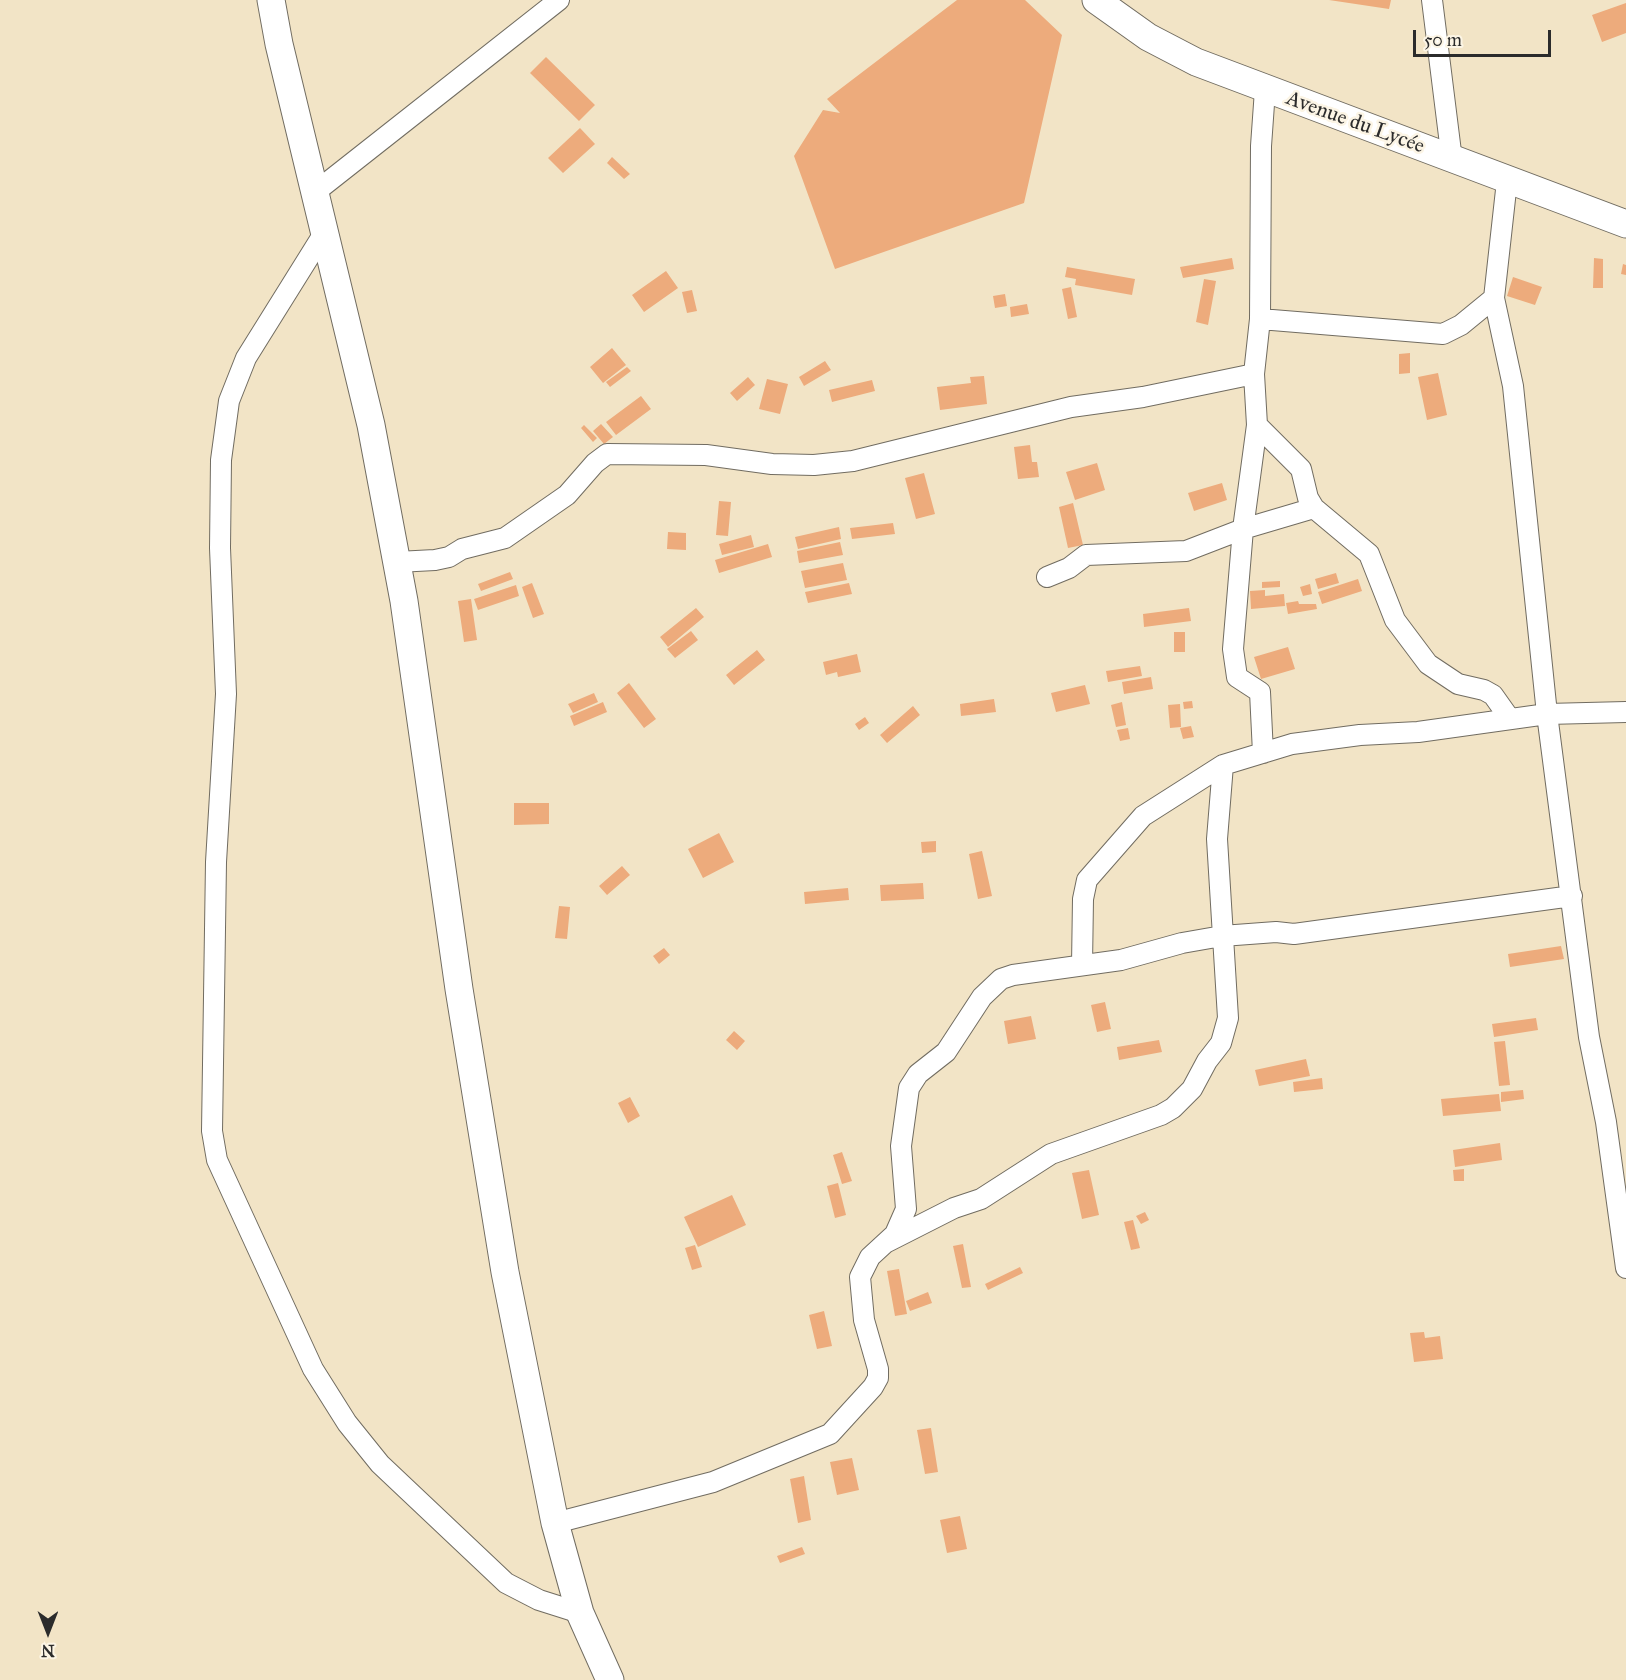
<!DOCTYPE html>
<html>
<head>
<meta charset="utf-8">
<style>
  body { margin:0 }
  #map { position:relative; width:1626px; height:1680px; overflow:hidden; background:#f2e4c6; font-family:"IM FELL Great Primer",serif }
  canvas { display:block }
  .north { position:absolute; left:18px; top:1602px; width:60px; height:60px; -webkit-text-stroke:4px #fcf5e5; paint-order:stroke; rotate:180deg; font-size:16px; font-weight:700; line-height:24px; text-align:center; color:#2b2b2b }
  .north::after { content:''; display:block; margin:auto; width:21px; height:27px; background:#2b2b2b; clip-path:polygon(50% 0,100% 100%,50% 72%,0 100%) }
  .scale { position:absolute; left:1413px; top:30px; width:138px; height:27px; box-sizing:border-box; border:3px solid #2b2b2b; border-top:0; padding-left:8px; font-size:18px; line-height:21px; white-space:nowrap; color:#2b2b2b; -webkit-text-stroke:4px #fcf5e5; paint-order:stroke }
</style>
</head>
<body>
<div id="map">
<canvas width="1626" height="1680"></canvas>
<div class="north">N</div>
<div class="scale">50 m</div>
</div>
<script>
const ctx = document.querySelector('canvas').getContext('2d');
ctx.lineJoin = 'round';
function paint(path, color) { ctx.fillStyle = color; ctx.fill(path, 'evenodd'); }
const poly = rows => new Path2D(rows.map(r => 'M' + r).join(''));
function stroke(path, color, width, dash) { ctx.strokeStyle = color; ctx.lineWidth = width; ctx.lineCap = dash ? 'butt' : 'round'; ctx.setLineDash(dash || []); ctx.stroke(path); }
function label(font, color, halo, rows, align = 'center') {
  ctx.font = font + ' "IM FELL Great Primer",serif'; ctx.lineWidth = 5; ctx.setLineDash([]); ctx.textBaseline = 'middle'; ctx.strokeStyle = halo; ctx.fillStyle = color; for (const [text, x, y, turn = 0] of rows) {
    ctx.save(); ctx.translate(x, y); ctx.rotate((+turn || 0) * Math.PI / 180); ctx.textAlign = isNaN(turn) ? turn : align; if (halo) ctx.strokeText(text, 0, 0); ctx.fillText(text, 0, 0); ctx.restore();
  }
}
paint(poly([
  [957,0,1025,0,1062,35,1024,203,835,269,794,156,823,110,840,113,827,99],
  [1329,0,1391,0,1389,9],
  [1626,3,1626,33,1602,42,1592,15],
  [546,57,595,105,579,121,530,73],
  [580,128,595,144,563,173,548,158],
  [612,157,630,174,624,179,607,163],
  [1232,258,1234,269,1183,278,1180,267],
  [1594,258,1603,259,1603,288,1593,288],
  [1623,264,1626,265,1626,275,1621,274],
  [1067,267,1135,279,1132,295,1075,285,1076,279,1065,277],
  [666,271,678,288,644,312,632,295],
  [1513,277,1542,287,1535,305,1507,296],
  [1204,279,1216,281,1208,325,1196,322],
  [1071,287,1077,317,1068,319,1062,289],
  [692,290,697,311,687,313,682,292],
  [1005,294,1007,306,995,308,993,296],
  [1027,304,1029,314,1011,317,1010,307],
  [612,348,626,365,603,383,590,367],
  [1410,353,1410,373,1399,374,1399,354],
  [825,361,831,370,804,386,799,377],
  [627,367,631,371,610,387,606,382],
  [1438,373,1447,415,1427,420,1418,377],
  [984,376,987,404,940,410,937,387,971,383,970,377],
  [748,377,755,385,737,401,730,393],
  [767,379,788,384,780,414,759,409],
  [872,380,875,391,832,402,829,390],
  [641,396,651,409,616,435,606,422],
  [601,424,613,437,604,444,593,431],
  [584,425,597,438,593,442,581,428],
  [1030,445,1032,462,1037,462,1039,477,1018,479,1014,447],
  [1097,463,1105,490,1075,500,1066,472],
  [924,473,935,514,916,519,905,478],
  [1222,483,1227,500,1194,511,1188,493],
  [719,501,731,502,728,536,716,535],
  [1073,503,1083,545,1068,548,1059,507],
  [893,523,895,534,852,539,850,528],
  [839,527,841,539,798,549,795,537],
  [668,532,686,533,686,550,667,549],
  [751,535,754,547,722,555,719,544],
  [840,542,843,555,799,563,797,551],
  [768,544,772,557,719,573,715,560],
  [843,563,847,580,805,588,801,571],
  [510,572,513,579,481,591,478,584],
  [1336,573,1339,583,1318,589,1315,579],
  [1358,579,1362,591,1322,604,1318,592],
  [1280,581,1280,587,1262,588,1262,582],
  [532,583,544,614,533,618,522,587],
  [849,583,852,594,808,603,805,592],
  [1310,584,1312,594,1303,596,1300,587],
  [516,585,519,596,478,610,474,599],
  [1265,590,1265,596,1284,594,1285,606,1251,609,1250,591],
  [471,599,477,640,464,642,458,601],
  [1298,601,1299,604,1316,604,1317,609,1288,614,1286,603],
  [696,608,704,617,668,647,660,637],
  [1189,608,1191,621,1144,627,1143,614],
  [691,631,698,640,675,658,667,649],
  [1174,632,1185,632,1185,652,1174,652],
  [1288,647,1295,669,1261,679,1254,657],
  [757,650,765,660,734,685,726,675],
  [857,654,861,672,838,677,837,672,826,675,823,662],
  [1140,666,1142,676,1108,682,1106,671],
  [1151,677,1153,689,1124,694,1122,682],
  [629,683,656,719,644,728,617,693],
  [1085,685,1090,704,1056,712,1051,693],
  [594,693,598,702,573,713,568,704],
  [994,699,996,712,961,716,960,704],
  [1192,701,1193,708,1184,709,1183,702],
  [603,702,607,712,574,726,570,716],
  [1122,702,1126,725,1116,727,1111,705],
  [1180,704,1181,727,1170,728,1168,705],
  [913,706,920,715,887,743,880,735],
  [865,717,869,723,859,730,855,724],
  [1191,726,1194,737,1183,739,1180,728],
  [1128,728,1130,739,1120,741,1117,730],
  [514,803,549,803,549,824,514,825],
  [719,833,734,862,703,878,688,849],
  [936,841,936,852,922,853,921,842],
  [982,851,992,896,978,899,969,854],
  [622,866,630,875,607,895,599,886],
  [923,883,924,899,881,901,880,885],
  [848,888,849,900,805,904,804,892],
  [559,906,570,907,567,939,555,938],
  [1561,946,1564,959,1510,967,1508,954],
  [664,948,670,955,659,964,653,956],
  [1105,1002,1111,1029,1097,1032,1091,1005],
  [1031,1016,1036,1039,1008,1044,1004,1021],
  [1536,1018,1538,1030,1494,1037,1492,1024],
  [734,1031,745,1041,737,1050,726,1040],
  [1159,1040,1162,1052,1119,1060,1117,1047],
  [1505,1041,1510,1085,1499,1086,1494,1042],
  [1306,1059,1310,1076,1259,1086,1255,1070],
  [1322,1078,1323,1089,1294,1092,1293,1082],
  [1523,1090,1524,1099,1501,1102,1501,1092],
  [1499,1094,1501,1111,1443,1116,1441,1099],
  [630,1097,640,1116,628,1123,618,1103],
  [1500,1143,1502,1160,1455,1167,1453,1150],
  [842,1152,852,1181,842,1184,833,1155],
  [1464,1169,1464,1181,1454,1181,1453,1170],
  [1089,1170,1099,1215,1082,1219,1072,1173],
  [838,1183,846,1215,835,1218,827,1186],
  [732,1195,746,1225,698,1247,684,1217],
  [1145,1212,1149,1220,1141,1224,1136,1216],
  [1133,1220,1140,1248,1131,1250,1124,1222],
  [963,1244,971,1287,962,1288,953,1246],
  [695,1245,702,1267,692,1270,685,1248],
  [1020,1267,1023,1273,988,1290,985,1284],
  [899,1269,907,1314,895,1316,887,1271],
  [928,1292,932,1303,910,1311,906,1301],
  [824,1311,832,1346,817,1349,809,1315],
  [1424,1332,1425,1338,1440,1336,1443,1359,1414,1362,1410,1333],
  [931,1428,938,1472,925,1474,917,1430],
  [852,1458,859,1490,837,1495,830,1462],
  [804,1476,811,1520,798,1523,790,1479],
  [960,1516,967,1549,947,1553,940,1520],
  [802,1547,805,1554,780,1563,777,1556]
]), '#edab7c');
const minor = poly([
  [1432,0,1452,160],
  [1507,181,1494,298,1513,386,1547,714,1589,1037,1606,1122,1626,1268],
  [314,193,559,0],
  [324,233,246,358,229,401,221,460,220,548,226,694,216,862,212,1131,217,1160,313,1369,347,1423,380,1464,506,1583,539,1600,580,1613],
  [1260,319,1443,334,1461,325,1494,298],
  [1254,374,1257,425,1243,529,1233,649,1237,677,1260,692,1263,753],
  [1257,425,1301,469,1308,498,1314,508,1369,554,1395,620,1428,664,1458,684,1484,690,1493,695,1510,719],
  [397,562,435,560,449,557,462,549,505,538,567,495,595,463,607,454,706,455,772,464,814,465,853,461,1071,407,1143,397,1254,374,1260,319,1261,146,1265,90],
  [1047,577,1069,568,1086,555,1186,551,1243,529,1314,508],
  [1082,965,1083,899,1087,880,1143,816,1223,765,1292,744,1360,735,1418,732,1547,714,1626,712],
  [887,1242,954,1208,981,1199,1051,1154,1161,1115,1173,1108,1192,1089,1207,1061,1221,1043,1228,1018,1217,839,1223,765],
  [555,1523,713,1482,830,1434,873,1387,878,1378,878,1369,864,1320,860,1277,870,1257,895,1234,906,1209,901,1146,909,1088,918,1074,946,1052,982,997,1001,979,1013,975,1121,960,1182,943,1222,936,1276,932,1294,934,1572,896]
]);
const secondary = poly([
  [271,0,279,44,371,425,404,601,459,989,505,1272,555,1523,580,1613,610,1680],
  [1096,0,1148,37,1196,62,1626,224]
]);
stroke(minor, '#716c61', 22);
stroke(secondary, '#716c61', 29);
stroke(minor, '#fff', 20);
stroke(secondary, '#fff', 27);
label('21px', '#2b2b2b', '#fcf5e5', [
  ["Avenue du Lycée",1355,123,20]
]);
</script>
</body>
</html>
